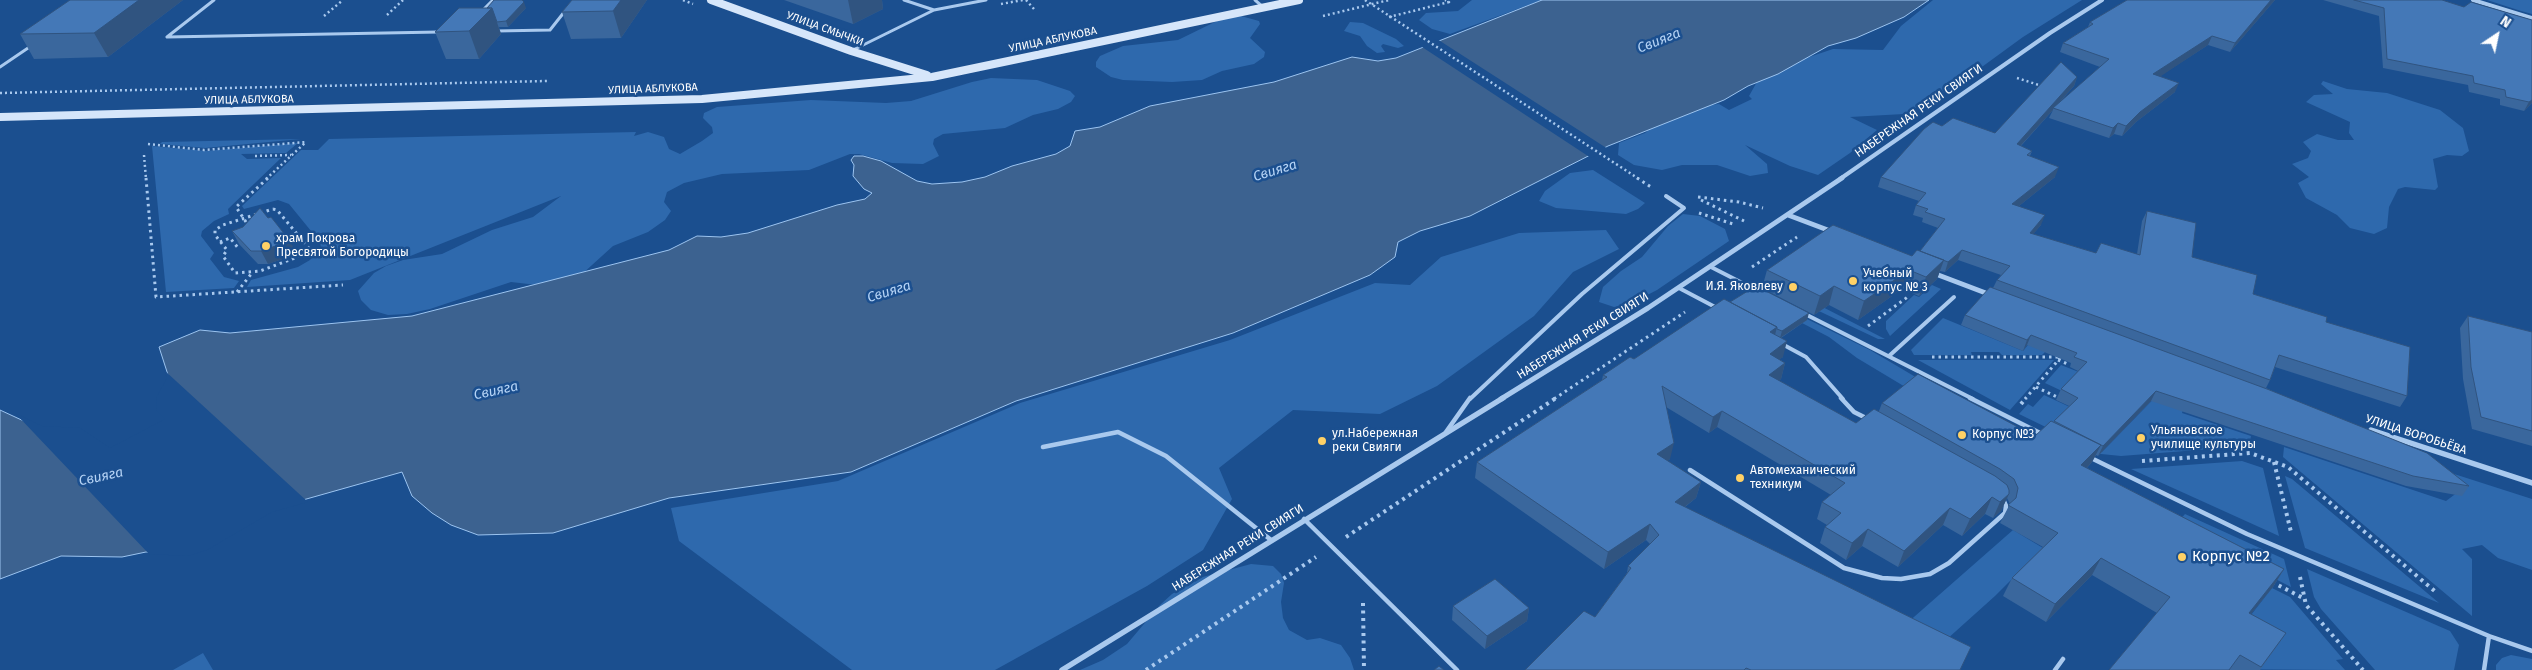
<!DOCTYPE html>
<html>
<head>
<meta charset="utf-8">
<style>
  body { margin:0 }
  #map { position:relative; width:2532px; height:670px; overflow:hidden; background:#1b4f8f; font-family:"Fira Sans",sans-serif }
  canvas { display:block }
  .north { position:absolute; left:2472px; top:10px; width:50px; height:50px; -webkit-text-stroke:4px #1b4f8f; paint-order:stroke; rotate:34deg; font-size:14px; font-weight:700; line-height:20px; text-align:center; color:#fff }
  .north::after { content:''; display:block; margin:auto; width:18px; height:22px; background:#fff; clip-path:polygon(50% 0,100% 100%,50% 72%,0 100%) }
</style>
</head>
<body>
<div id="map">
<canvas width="2532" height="670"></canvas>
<div class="north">N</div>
</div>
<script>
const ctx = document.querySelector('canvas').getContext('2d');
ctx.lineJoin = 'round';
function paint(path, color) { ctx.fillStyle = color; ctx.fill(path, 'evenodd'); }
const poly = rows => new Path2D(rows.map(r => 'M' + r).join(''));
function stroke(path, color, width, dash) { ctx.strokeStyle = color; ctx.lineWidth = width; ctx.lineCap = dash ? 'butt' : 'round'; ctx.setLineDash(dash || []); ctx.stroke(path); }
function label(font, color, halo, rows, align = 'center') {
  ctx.font = font + ' "Fira Sans",sans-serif'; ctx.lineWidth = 5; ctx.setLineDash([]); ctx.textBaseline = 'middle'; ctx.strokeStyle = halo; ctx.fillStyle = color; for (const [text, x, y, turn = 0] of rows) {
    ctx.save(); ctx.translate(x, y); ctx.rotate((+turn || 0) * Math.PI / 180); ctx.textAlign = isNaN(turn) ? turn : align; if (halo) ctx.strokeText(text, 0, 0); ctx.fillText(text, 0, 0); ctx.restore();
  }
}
paint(poly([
  [1472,0,1542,0,1450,34,1432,29,1419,20,1426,13,1458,11],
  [1933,0,2082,0,2023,37,1953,88,1904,114,1850,117,1877,130,1850,153,1818,175,1790,166,1745,145,1767,164,1768,173,1750,176,1717,165,1682,165,1662,170,1634,165,1618,155,1619,143,1645,133,1668,115,1687,108,1719,104,1729,110,1752,99,1749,96,1762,73,1833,49,1883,50,1901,26],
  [2487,0,2532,0,2532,14,2521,11],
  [1241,16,1259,21,1260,24,1250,38,1265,52,1264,57,1254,64,1222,71,1202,80,1172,82,1123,80,1111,77,1096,67,1096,62,1100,56,1123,46,1178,40,1223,18],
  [1350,22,1363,23,1396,39,1404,46,1398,48,1383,44,1381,46,1385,52,1377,53,1367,46,1360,36,1344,31],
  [991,78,1037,80,1070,91,1075,96,1071,102,1058,109,1033,115,1005,128,943,134,934,139,933,144,939,156,923,164,892,163,859,154,850,154,809,170,722,174,684,183,667,192,664,202,671,211,665,220,648,232,613,246,581,275,546,286,511,282,430,309,407,314,388,315,371,310,361,300,358,291,374,273,386,266,403,260,442,254,492,230,533,217,561,196,350,280,247,287,251,280,298,267,310,260,321,248,320,242,289,204,278,200,244,209,242,206,301,150,318,150,329,139,636,132,634,136,648,132,664,137,669,149,680,154,702,141,713,133,712,127,703,118,704,113,717,107,811,100,886,103,911,101,972,82],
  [2323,81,2347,89,2387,93,2440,110,2463,128,2469,151,2462,156,2447,155,2433,159,2438,187,2435,190,2405,187,2398,189,2389,207,2387,228,2374,234,2350,228,2337,215,2306,198,2298,183,2309,177,2292,164,2308,158,2311,151,2303,142,2317,134,2338,140,2354,140,2349,133,2350,122,2306,102,2314,95,2333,94,2321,84],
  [301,139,205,148,160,144,162,142],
  [298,143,286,153,241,154,247,159,281,158,228,209,229,214,214,221,202,231,201,236,214,253,210,259,224,277,239,281,234,288,166,292,152,146,206,151],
  [1593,170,1645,203,1638,209,1626,214,1556,208,1539,201,1545,191,1570,173],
  [1683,214,1700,216,1725,229,1729,241,1657,290,1628,305,1614,307,1599,302,1603,287,1621,271,1642,257,1668,226],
  [1606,230,1619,249,1573,272,1534,316,1437,386,1380,414,1293,410,1219,468,1232,499,1203,550,1147,586,995,670,852,670,679,541,671,508,838,481,1020,403,1230,340,1375,283,1410,285,1441,257,1519,233],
  [1772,281,1885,339,1878,339,1766,286],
  [1932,285,1941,289,1890,336,1886,329,1886,321,1914,295,1919,297],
  [1754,293,1870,350,1924,382,1912,391,1857,358,1829,337,1750,296],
  [1943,318,2023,351,2041,329,2046,351,2042,355,2002,355,1999,352,1971,352,1972,355,1914,355,1911,350],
  [1918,360,2054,360,2010,410],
  [2061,365,2099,380,2079,399,2045,383],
  [2171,381,2189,388,2182,413,2251,436,2249,446,2121,456,2101,454,2019,414,2028,404,2033,407,2044,395,2072,408,2052,427,2102,452],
  [2284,447,2446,501,2458,492,2451,473,2532,499,2532,570,2498,558,2482,545,2462,549,2472,559,2472,616,2283,457],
  [2242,461,2263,468,2279,536,2131,469],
  [2285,476,2292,479,2439,603,2305,548],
  [2185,514,2284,559,2291,587,2174,527],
  [2013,530,2043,548,1995,596,1936,649,1898,631],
  [1251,564,1273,566,1281,574,1284,583,1281,602,1283,618,1289,630,1307,640,1320,638,1341,645,1350,658,1354,670,1080,670,1103,660,1127,644,1160,605,1172,594,1199,578],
  [2307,569,2450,631,2459,645,2454,670,2375,670,2321,609,2314,597],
  [2272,588,2290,597,2343,659,2336,660,2345,670,2209,669],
  [203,653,213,670,173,670],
  [2511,655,2532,659,2532,670,2496,670,2496,665,2502,658]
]), '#2e69ad');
const water = poly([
  [1542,0,1929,0,1904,17,1856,38,1828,46,1778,74,1748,86,1724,100,1608,146,1470,216,1420,231,1398,242,1395,257,1370,275,1233,333,1016,401,851,472,669,498,553,533,478,535,451,525,432,513,412,496,402,472,271,509,188,553,146,552,122,557,61,556,0,579,0,410,41,429,110,451,169,420,169,378,159,347,200,330,230,333,412,316,669,250,697,236,721,237,748,233,837,205,865,199,872,193,864,189,853,176,854,165,851,160,854,156,863,156,881,161,917,181,932,184,962,182,985,177,1012,166,1056,154,1070,146,1075,131,1100,127,1150,106,1274,82,1352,57,1378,61,1396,58,1542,0]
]);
paint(water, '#3c6290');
stroke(water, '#9cc4f0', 1);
paint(poly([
  [1437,39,1608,149,1591,158,1419,45],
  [164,370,308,502,272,512,207,550,188,556,149,554,15,413,42,426,80,428,110,448,165,419,156,410,157,396,167,378]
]), '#1b4f8f');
stroke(poly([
  [683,0,693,4],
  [1026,0,1034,9],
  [1365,0,1639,179],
  [1001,4,1023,0],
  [387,15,403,0],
  [324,16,343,0],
  [1323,16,1389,0],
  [1389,17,1449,2,1445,0],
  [2017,78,2042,86],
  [0,93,547,81],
  [148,144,204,150,307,142],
  [144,155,146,179],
  [255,156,291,155],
  [266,179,306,142]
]), '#a9c9ee', 2.5, [2, 3]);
stroke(poly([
  [146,178,156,297,343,285],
  [1637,178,1651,187],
  [1698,197,1739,202,1763,208],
  [1701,200,1744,221],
  [273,209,277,210,308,247,308,250,295,258,260,271,235,273,223,256,227,250,215,235,215,230,223,225,273,209],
  [1699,213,1736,225],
  [246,222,236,207,268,178],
  [220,242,230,238,239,249],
  [1752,267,1797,237],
  [237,292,252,273],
  [1868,326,1909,296],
  [1932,357,2061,357,2025,399],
  [2058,360,2070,365],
  [2036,387,2057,397],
  [1554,399,1685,312]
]), '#a9c9ee', 3, [2.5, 4]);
stroke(poly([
  [2021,404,2026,398],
  [2142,461,2250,453,2288,467,2437,593],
  [2274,462,2291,532],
  [1346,537,1556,398],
  [2300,577,2306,605,2363,670],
  [2272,582,2305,599],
  [1363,603,1364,670],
  [1146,670,1316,557]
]), '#a9c9ee', 4, [3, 4.5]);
stroke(poly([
  [214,0,167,37,439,32],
  [904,0,934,10],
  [1255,0,1263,7],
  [482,11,493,0],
  [496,31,550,30,565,11],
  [853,50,934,10,986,0],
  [0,67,31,46]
]), '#a9c9ee', 3);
stroke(poly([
  [1711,267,1756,290],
  [1679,288,1717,308],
  [1805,314,1973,399],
  [1782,344,1806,357,1843,399],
  [1889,356,1954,297],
  [1470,399,1582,294,1684,208,1666,196]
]), '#a9c9ee', 4);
stroke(poly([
  [1841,398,1854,412,1868,419],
  [1970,398,2042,434],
  [1446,432,1470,398],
  [1043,447,1118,432,1166,456,1271,540],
  [2091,458,2247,534,2489,636,2484,670],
  [1690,470,1844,568,1882,578,1901,579,1930,574,1949,563,2005,513,2006,506,2003,499],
  [1304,519,1457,670],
  [2489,636,2532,651],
  [2055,670,2063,659]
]), '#a9c9ee', 4.5);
stroke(poly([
  [2473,0,2532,18],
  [1840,179,2050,33,2102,0]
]), '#a9c9ee', 4);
stroke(poly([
  [1788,215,1833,232],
  [1933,273,1991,295],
  [1501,399,1648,308,1842,178]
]), '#a9c9ee', 5);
stroke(poly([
  [2371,430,2532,483],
  [1062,670,1503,398]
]), '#a9c9ee', 5.5);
stroke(poly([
  [711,0,851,51,927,75],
  [0,117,702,99,932,77,1299,0]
]), '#d6e6fa', 8);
paint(poly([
  [183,0,108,57,34,59,20,34],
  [572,0,647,0,621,38,571,39,562,12],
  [784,0,882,0,883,9,853,24],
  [2127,0,2275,0,2230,52,2208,45,2160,76,2175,92,2136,122,2122,136,2114,134,2109,138,2049,118,2053,110,2021,146,2032,151,2030,156,2055,177,2019,206,2041,225,2033,234,2096,253,2137,254,2142,221,2147,211,2192,257,2253,294,2326,322,2407,396,2400,407,2275,367,2270,380,2266,388,2469,486,2462,496,2406,486,2151,401,2098,456,2096,455,2092,462,2087,468,2284,569,2273,587,2251,614,2286,633,2260,670,2109,670,2157,613,2092,575,2046,622,2003,596,2012,578,2043,547,2000,523,2010,504,2007,498,2001,511,1993,518,1985,514,1962,536,1943,525,1898,567,1862,546,1846,560,1820,543,1825,527,1827,525,1817,519,1822,502,1831,495,1717,427,1709,433,1666,407,1670,459,1667,461,1701,482,1696,498,1685,507,1960,670,1525,670,1595,617,1627,573,1628,566,1650,544,1646,540,1604,569,1475,478,1477,462,1602,380,1603,375,1634,359,1730,302,1807,320,1781,338,1783,357,1779,359,1785,363,1781,379,1778,381,1856,423,1879,411,1882,403,2035,436,2053,422,2069,406,2056,400,2061,389,2078,371,2070,367,2071,363,2027,345,2023,351,1961,325,1965,315,1993,288,1997,280,2001,275,1958,260,1945,272,1940,271,1937,279,1919,296,1902,289,1858,320,1829,305,1814,315,1762,288,1767,270,1912,256,1920,251,1938,228,1922,222,1923,218,1913,215,1916,205,1919,201,1878,187,1881,177,1942,126,1995,133,2077,77,2074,86,2058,104,2100,67,2060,52,2063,43,2088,27,2090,22],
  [2323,0,2442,0,2532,103,2524,111,2500,105,2500,99,2469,92,2468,85,2383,68,2379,16],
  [526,8,508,27,499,27,501,34,479,59,446,59,435,32],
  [232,231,297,254,268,264,258,264,239,244],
  [2468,316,2532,332,2532,446,2472,429,2463,379,2460,328],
  [1453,606,1529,608,1527,621,1485,649,1452,620]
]), '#3a679d');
paint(poly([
  [139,0,183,0,108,57,94,33],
  [621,0,647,0,621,38,613,11],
  [848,0,882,0,883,9,853,24],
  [2271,0,2275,0,2230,52,2235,43],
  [524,2,526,8,508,27,506,21],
  [492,8,501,34,479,59,469,31],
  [2212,36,2208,45,2149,84,2153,74],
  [2077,77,2074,86,2054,108,2053,108,2053,110,2013,154,2017,144],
  [2179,83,2175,92,2136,122,2122,136,2126,126,2140,112],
  [2532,100,2532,103,2524,111,2529,102],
  [2118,123,2114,134,2109,138,2113,128],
  [2059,167,2055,177,2009,214,2012,204],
  [2045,215,2041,225,2026,243,2030,233],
  [290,241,297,254,268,264,261,251],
  [1962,250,1958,260,1945,272,1948,262],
  [1944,260,1937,279,1919,296,1926,277],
  [1909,270,1902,289,1858,320,1864,301],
  [1834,286,1829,305,1814,315,1820,296],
  [1809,313,1807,320,1780,338,1782,331],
  [1777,327,1773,343,1770,332],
  [2031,335,2027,345,2023,351,2027,340],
  [1787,341,1783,357,1765,370,1770,354],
  [1785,363,1781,379,1764,391,1769,375],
  [2156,391,2151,401,2098,456,2103,446],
  [1722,411,1717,427,1709,433,1713,417],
  [1674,443,1670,459,1653,471,1657,454],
  [2101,445,2092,462,2073,483,2081,465],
  [1701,482,1696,498,1670,518,1675,502],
  [2009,494,2001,511,1993,518,2000,502],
  [1992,497,1985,514,1962,536,1970,519],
  [1950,508,1943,525,1898,567,1904,551],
  [1650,524,1646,540,1604,569,1608,552],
  [1868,529,1862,546,1846,560,1852,543],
  [2101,558,2092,575,2046,622,2055,604],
  [2284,569,2273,587,2238,630,2249,613],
  [1529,608,1527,621,1485,649,1487,636]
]), '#305480');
const building = poly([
  [70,0,139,0,94,33,20,34,70,0],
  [494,0,522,0,524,2,506,21,497,22,492,8,487,8,494,0],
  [572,0,621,0,613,11,562,12,572,0],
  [2127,0,2271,0,2235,43,2212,36,2153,74,2179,83,2140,112,2126,126,2118,123,2113,128,2053,108,2109,59,2063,43,2093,24,2090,22,2127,0],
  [2354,0,2442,0,2464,7,2471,2,2532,20,2532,100,2529,102,2506,97,2505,90,2474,83,2473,76,2387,59,2384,8,2354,0],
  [459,8,492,8,469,31,435,32,459,8],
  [2061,62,2077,77,2017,144,2032,151,2027,155,2059,167,2012,204,2045,215,2030,233,2096,253,2101,243,2140,255,2147,211,2196,223,2192,257,2257,275,2253,294,2327,317,2326,322,2410,347,2407,396,2279,355,2270,380,1997,280,2010,266,1962,250,1948,262,1920,251,1945,219,1925,212,1928,209,1916,205,1926,193,1881,177,1924,129,1933,122,1942,126,1953,118,1995,133,2061,62],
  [260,208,268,218,271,217,290,241,261,251,251,251,232,231,243,227,260,208],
  [1833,225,1912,256,1917,250,1944,260,1926,277,1909,270,1864,301,1834,286,1820,296,1767,270,1833,225],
  [1756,286,1809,313,1782,331,1777,329,1777,327,1730,302,1756,286],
  [1990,287,2267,389,2427,453,2469,486,2413,476,2156,391,2103,446,2054,421,2078,398,2061,389,2087,362,2074,357,2077,353,2031,335,2027,340,1965,315,1990,287],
  [1724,299,1777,327,1770,332,1787,341,1770,354,1785,363,1769,375,1856,423,1874,409,1995,476,2007,485,2009,490,2009,494,2000,502,1992,497,1970,519,1950,508,1904,551,1868,529,1852,543,1825,527,1841,513,1822,502,1845,483,1722,411,1713,417,1662,386,1674,443,1657,454,1701,482,1675,502,1971,647,1960,670,1751,670,1746,668,1744,670,1525,670,1584,611,1595,617,1631,568,1628,566,1659,535,1650,524,1608,552,1477,462,1607,377,1603,375,1630,357,1634,359,1724,299],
  [2468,316,2532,332,2532,431,2481,417,2471,367,2468,316],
  [1918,374,2035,436,2051,421,2101,445,2081,465,2284,569,2249,613,2286,633,2261,667,2240,655,2229,670,2109,670,2170,597,2101,558,2055,604,2012,578,2058,533,2008,505,2016,498,2018,488,2014,479,2000,469,1882,403,1918,374],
  [1495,579,1529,608,1487,636,1453,606,1495,579],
  [1439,666,1444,670,1434,670,1439,666]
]);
paint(building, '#4478b7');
stroke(building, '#305480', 1);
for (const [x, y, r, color] of [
  [266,246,5,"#ffd166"],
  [1853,281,5,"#ffd166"],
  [1793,287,5,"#ffd166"],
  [1962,435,5,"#ffd166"],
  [2141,438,5,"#ffd166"],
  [1322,441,5,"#ffd166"],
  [1740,478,5,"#ffd166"],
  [2182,557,5,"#ffd166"]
]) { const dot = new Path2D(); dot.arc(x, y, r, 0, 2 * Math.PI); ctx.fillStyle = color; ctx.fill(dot); stroke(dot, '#1b4f8f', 2); }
label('11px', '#fff', '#1b4f8f', [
  ["УЛИЦА СМЫЧКИ",825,29,20],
  ["УЛИЦА АБЛУКОВА",1053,40,-12],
  ["УЛИЦА АБЛУКОВА",653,89,-2],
  ["УЛИЦА АБЛУКОВА",249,100,-1]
]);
label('12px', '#fff', '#1b4f8f', [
  ["НАБЕРЕЖНАЯ РЕКИ СВИЯГИ",1919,111,-35],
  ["НАБЕРЕЖНАЯ РЕКИ СВИЯГИ",1583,336,-32],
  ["УЛИЦА ВОРОБЬЁВА",2416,435,18],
  ["НАБЕРЕЖНАЯ РЕКИ СВИЯГИ",1238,548,-32]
]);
label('12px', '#fff', '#1b4f8f', [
  ["храм Покрова",276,239],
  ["Пресвятой Богородицы",276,253],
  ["Учебный",1863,274],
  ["корпус № 3",1863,288],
  ["И.Я. Яковлеву",1783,287,"right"],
  ["Ульяновское",2151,431],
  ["училище культуры",2151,445],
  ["ул.Набережная",1332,434],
  ["реки Свияги",1332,448],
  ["Корпус №3",1972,435],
  ["Автомеханический",1750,471],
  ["техникум",1750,485]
], 'left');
label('italic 14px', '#b5d3f5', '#1b4f8f', [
  ["Свияга",1659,41,-22],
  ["Свияга",1275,171,-17],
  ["Свияга",889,292,-17],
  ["Свияга",496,391,-12],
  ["Свияга",101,477,-12]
]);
label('15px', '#fff', '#1b4f8f', [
  ["Корпус №2",2192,557]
], 'left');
</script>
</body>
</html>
